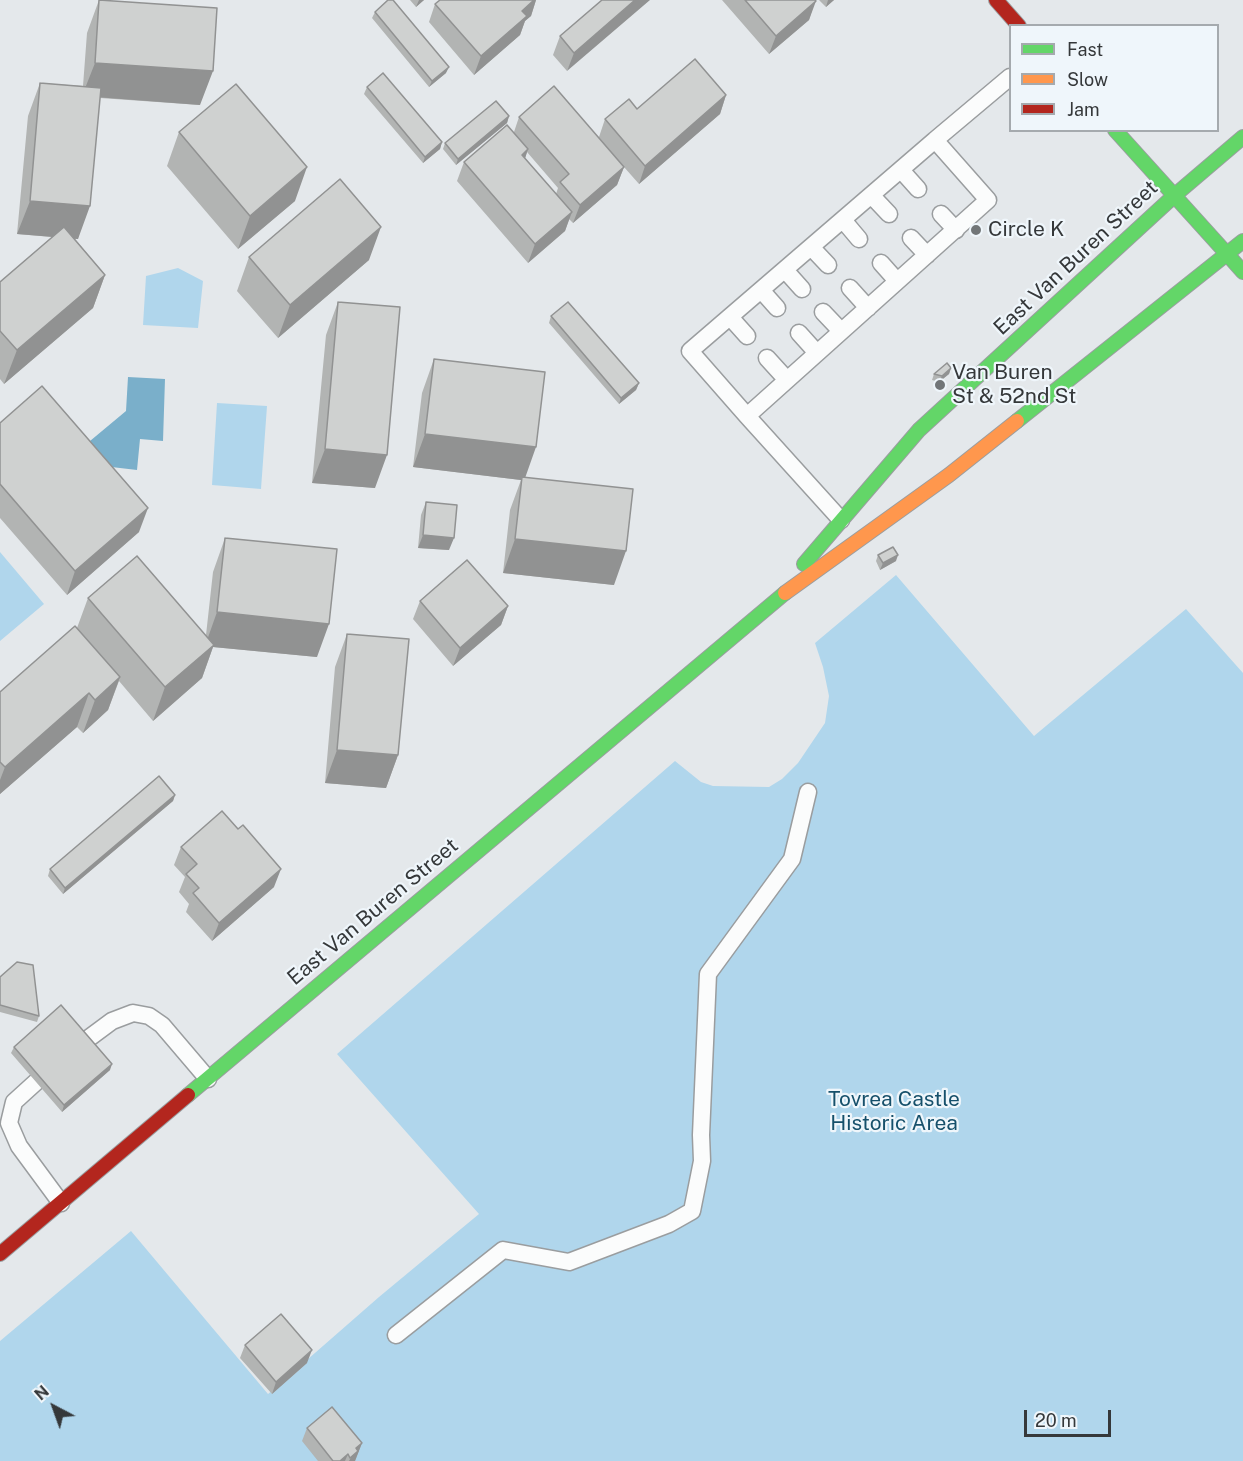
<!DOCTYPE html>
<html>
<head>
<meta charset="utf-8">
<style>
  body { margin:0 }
  #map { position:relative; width:1243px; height:1461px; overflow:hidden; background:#e4e8eb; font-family:"Public Sans",sans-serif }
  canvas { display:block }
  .legend { position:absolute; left:1009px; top:24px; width:210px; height:108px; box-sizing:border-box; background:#eff6fb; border:2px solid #a5aaae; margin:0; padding:8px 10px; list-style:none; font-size:18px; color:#35383a }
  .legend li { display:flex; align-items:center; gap:12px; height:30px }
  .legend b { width:30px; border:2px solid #a5aaae }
  .north { position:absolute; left:24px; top:1377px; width:60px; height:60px; -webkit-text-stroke:4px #eff6fb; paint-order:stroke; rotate:319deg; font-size:16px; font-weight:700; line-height:24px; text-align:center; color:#35383a }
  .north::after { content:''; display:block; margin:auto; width:21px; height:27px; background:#35383a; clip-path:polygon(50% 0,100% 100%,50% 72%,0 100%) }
  .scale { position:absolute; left:1024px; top:1410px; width:87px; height:27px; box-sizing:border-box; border:3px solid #35383a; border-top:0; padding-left:8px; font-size:18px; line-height:21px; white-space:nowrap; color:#35383a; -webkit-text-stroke:4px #eff6fb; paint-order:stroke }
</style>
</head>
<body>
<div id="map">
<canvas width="1243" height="1461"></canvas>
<ul class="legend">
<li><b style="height:8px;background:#63d668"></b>Fast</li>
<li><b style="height:8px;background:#ff974d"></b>Slow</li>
<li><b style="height:8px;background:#b3261e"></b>Jam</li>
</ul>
<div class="north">N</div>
<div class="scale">20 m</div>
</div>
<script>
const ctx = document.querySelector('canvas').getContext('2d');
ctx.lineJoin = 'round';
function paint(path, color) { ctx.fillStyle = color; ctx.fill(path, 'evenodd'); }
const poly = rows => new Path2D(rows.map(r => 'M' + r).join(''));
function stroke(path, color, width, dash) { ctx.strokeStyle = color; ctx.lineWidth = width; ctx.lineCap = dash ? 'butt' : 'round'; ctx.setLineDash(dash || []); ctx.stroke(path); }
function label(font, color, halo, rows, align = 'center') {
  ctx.font = font + ' "Public Sans",sans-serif'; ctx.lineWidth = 4.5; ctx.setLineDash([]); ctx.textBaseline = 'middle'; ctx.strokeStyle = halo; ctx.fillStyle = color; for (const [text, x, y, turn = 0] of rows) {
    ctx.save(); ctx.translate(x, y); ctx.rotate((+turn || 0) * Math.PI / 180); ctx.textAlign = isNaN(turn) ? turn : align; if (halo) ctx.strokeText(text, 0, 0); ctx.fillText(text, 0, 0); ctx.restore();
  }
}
paint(poly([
  [178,268,203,281,198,328,143,325,146,276],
  [217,403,267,406,261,489,212,485],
  [0,552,44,604,0,641],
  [896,575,1034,736,1186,609,1243,673,1243,1461,0,1461,0,1341,131,1231,268,1394,379,1297,479,1214,337,1054,675,761,701,782,713,786,769,787,782,779,798,763,825,723,829,696,823,667,815,643]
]), '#b0d6ec');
paint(poly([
  [128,377,165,379,163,441,140,439,137,470,103,466,84,446,126,411]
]), '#7aafca');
const lane = poly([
  [935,140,1010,77],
  [901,170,918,189],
  [872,196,889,214],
  [941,214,956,230],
  [843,220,859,239],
  [911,238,927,255],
  [811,247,828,265],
  [881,263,897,281],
  [785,270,802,289],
  [850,288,868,308],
  [761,290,777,308],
  [823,312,841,331],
  [730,317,747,336],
  [799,333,817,353],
  [767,358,787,380],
  [747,416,988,200,935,140,690,351,747,416,841,520],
  [85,1041,112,1021,133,1013,149,1016,162,1025,208,1079],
  [36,1082,14,1102,9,1123,19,1146,61,1203],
  [396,1335,503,1250,569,1262,669,1224,692,1211,702,1161,701,1135,708,974,792,859,808,792]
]);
const fast = poly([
  [1115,130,1227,254],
  [1227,254,1243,272],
  [1017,421,1243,241],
  [804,564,919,430,1175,195,1243,137],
  [188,1095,785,593]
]);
const slow = poly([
  [785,593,949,475,1017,421]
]);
const jam = poly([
  [996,0,1019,26],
  [0,1254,188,1095]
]);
stroke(lane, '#9a9d9f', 19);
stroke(fast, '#9a9d9f', 16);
stroke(slow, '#9a9d9f', 16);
stroke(jam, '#9a9d9f', 16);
stroke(lane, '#fbfcfc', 16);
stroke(fast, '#63d668', 14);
stroke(slow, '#ff974d', 14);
stroke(jam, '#b3261e', 14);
paint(poly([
  [99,0,200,105,100,98,78,239,75,239,105,275,93,308,4,384,0,379,0,282,52,237,17,234,28,116,40,83,83,86,87,33],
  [410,0,424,0,416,7],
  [440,0,536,0,531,16,525,21,520,35,474,75,429,22,435,4],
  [602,0,567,71,553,55,560,36],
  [722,0,815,0,809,20,769,54],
  [819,0,834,0,826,7],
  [375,12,446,73,429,87,372,18],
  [367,87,442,142,440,149,423,163,364,94],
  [726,95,720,114,639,184,624,167,617,185,573,223,569,219,565,231,528,263,457,181,464,162,514,132,519,117,599,137,605,119,637,109],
  [527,152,558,188,556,194,525,158],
  [509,116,507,123,456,165,443,149,445,143],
  [179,132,295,201,238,249,167,166],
  [249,257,369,260,278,338,237,291],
  [338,302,375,488,312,483,326,335],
  [551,316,639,383,636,390,619,404,549,323],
  [434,359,525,477,614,585,503,573,510,510,521,480,413,467,422,393],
  [951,368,949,374,939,382,932,380,934,374],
  [0,423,139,532,67,595,0,518],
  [426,502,449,550,418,548,421,515],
  [225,538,317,657,213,647,202,678,153,721,119,681,108,710,83,733,77,727,0,794,0,692,77,628,88,598,206,635,213,572],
  [878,555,896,561,880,570,876,561],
  [420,601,508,606,501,625,453,666,413,619],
  [347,634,398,755,386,788,325,783,335,667],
  [175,795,173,801,63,894,48,876,50,869],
  [181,847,274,887,212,941,186,912,189,904,179,892,185,877,174,865],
  [0,977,39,1016,37,1022,0,1012],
  [14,1047,110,1070,62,1112,11,1053],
  [245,1345,307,1363,272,1394,240,1358],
  [307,1428,362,1443,355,1461,318,1461,302,1441]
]), '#b2b4b3');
paint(poly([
  [419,0,424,0,416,7],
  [534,0,536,0,531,16,525,21,520,35,474,75,481,56,522,11],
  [635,0,650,0,567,71,574,53],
  [828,0,834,0,826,7],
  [816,1,809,20,769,54,776,36],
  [95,63,213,71,200,105,82,96],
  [449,67,446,73,429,87,432,81],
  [726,95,720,114,639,184,645,166],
  [509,116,507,123,456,165,458,159],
  [442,142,440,149,423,163,425,157],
  [528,149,522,168,522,155],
  [307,167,295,201,238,249,250,216],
  [624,167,617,185,573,223,580,205],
  [30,201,90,206,78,239,17,234],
  [572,212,565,231,528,263,535,244],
  [381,227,369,260,278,338,290,305],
  [105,275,93,308,4,384,17,350],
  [951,368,949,374,939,382,942,376],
  [639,383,636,390,619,404,621,398],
  [425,434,536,447,524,481,522,477,521,480,413,467],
  [325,449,387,455,375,488,312,483],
  [148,508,139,532,67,595,75,571],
  [423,535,454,538,449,550,418,548],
  [515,539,626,551,614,585,503,573],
  [898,555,896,561,880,570,883,563],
  [508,606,501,625,453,666,460,648],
  [217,612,329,624,317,657,213,647,202,678,153,721,165,687,205,646],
  [120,677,108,710,83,733,95,700],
  [89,693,77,727,0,794,0,780,5,767],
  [337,750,398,755,386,788,325,783],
  [175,795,173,801,63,894,65,888],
  [281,869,274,887,212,941,219,923],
  [112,1064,110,1070,62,1112,64,1105],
  [312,1350,307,1363,272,1394,276,1382],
  [362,1443,355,1461,349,1461,356,1448],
  [348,1454,345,1461,340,1461]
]), '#919292');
const building = poly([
  [99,0,217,8,213,71,95,63,99,0],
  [388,0,393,0,449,67,432,81,375,12,388,0],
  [440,0,534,0,522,11,527,16,481,56,435,4,440,0],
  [602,0,635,0,574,53,560,36,602,0],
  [745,0,815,0,816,1,776,36,745,0],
  [695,59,726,95,645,166,605,119,629,99,637,109,695,59],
  [383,73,442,142,425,157,367,87,383,73],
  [40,83,101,88,90,206,30,201,40,83],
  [236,84,307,167,250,216,179,132,236,84],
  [554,86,624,167,580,205,560,182,569,174,519,117,554,86],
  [496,101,509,116,458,159,445,143,496,101],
  [507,125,528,149,522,155,572,212,535,244,464,162,507,125],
  [340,179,381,227,290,305,249,257,340,179],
  [64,227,105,275,17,350,0,331,0,282,64,227],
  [338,302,400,307,387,455,325,449,338,302],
  [568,302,639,383,621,398,551,316,568,302],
  [434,359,545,372,536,447,425,434,434,359],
  [947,363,951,368,942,376,934,374,947,363],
  [42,386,148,508,75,571,0,484,0,423,42,386],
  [522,477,633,489,626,551,515,539,522,477],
  [426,502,457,505,454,538,423,535,426,502],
  [225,538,337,549,329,624,217,612,225,538],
  [893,547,898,555,883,563,878,555,893,547],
  [137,556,214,645,165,687,88,598,137,556],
  [467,560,508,606,460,648,420,601,467,560],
  [75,626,120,677,95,700,89,693,5,767,0,762,0,692,75,626],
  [347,634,409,639,398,755,337,750,347,634],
  [159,776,175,795,65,888,50,869,159,776],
  [222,811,238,829,243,825,281,869,219,923,193,893,199,888,186,874,197,864,181,847,222,811],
  [17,962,33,965,39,1016,0,1005,0,977,17,962],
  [61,1005,112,1064,64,1105,14,1047,61,1005],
  [281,1314,312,1350,276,1382,245,1345,281,1314],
  [332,1407,362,1443,356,1448,358,1451,350,1458,348,1454,340,1461,333,1461,307,1428,332,1407]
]);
paint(building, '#cfd1d0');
stroke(building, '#919292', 1.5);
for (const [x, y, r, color] of [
  [976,230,6,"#727678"],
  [940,385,6,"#727678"]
]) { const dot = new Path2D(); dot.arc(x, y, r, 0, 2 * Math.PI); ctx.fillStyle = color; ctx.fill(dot); stroke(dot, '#eff6fb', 2); }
label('21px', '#35383a', '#eff6fb', [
  ["Circle K",988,230],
  ["Van Buren",952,373],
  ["St & 52nd St",952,397]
], 'left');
label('21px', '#35383a', '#eff6fb', [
  ["East Van Buren Street",1076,258,-43],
  ["East Van Buren Street",373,912,-40]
]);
label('21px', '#16506b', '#eff6fb', [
  ["Tovrea Castle",894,1100],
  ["Historic Area",894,1124]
]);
</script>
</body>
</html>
